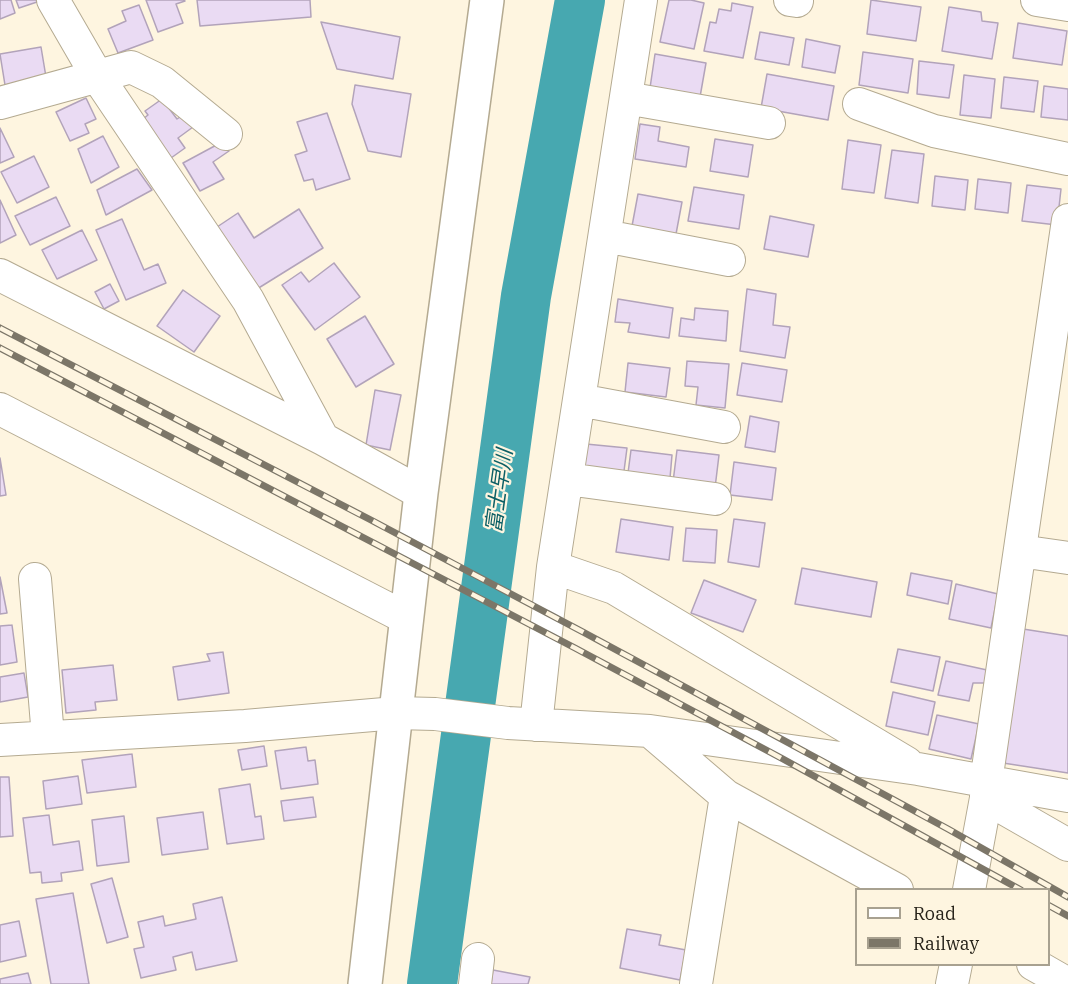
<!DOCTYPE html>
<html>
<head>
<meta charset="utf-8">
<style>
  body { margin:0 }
  #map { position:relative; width:1068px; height:984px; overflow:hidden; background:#fef5e0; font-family:"IBM Plex Serif",serif }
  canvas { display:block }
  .legend { position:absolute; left:855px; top:888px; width:195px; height:78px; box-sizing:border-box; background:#fef5e0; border:2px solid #a8a190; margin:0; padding:8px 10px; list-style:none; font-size:18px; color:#262219 }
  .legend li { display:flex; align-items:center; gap:12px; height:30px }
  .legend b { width:30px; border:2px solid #a8a190 }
</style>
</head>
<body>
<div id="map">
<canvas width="1068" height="984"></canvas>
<ul class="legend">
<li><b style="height:8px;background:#fff"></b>Road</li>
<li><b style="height:8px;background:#7c7668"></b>Railway</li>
</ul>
</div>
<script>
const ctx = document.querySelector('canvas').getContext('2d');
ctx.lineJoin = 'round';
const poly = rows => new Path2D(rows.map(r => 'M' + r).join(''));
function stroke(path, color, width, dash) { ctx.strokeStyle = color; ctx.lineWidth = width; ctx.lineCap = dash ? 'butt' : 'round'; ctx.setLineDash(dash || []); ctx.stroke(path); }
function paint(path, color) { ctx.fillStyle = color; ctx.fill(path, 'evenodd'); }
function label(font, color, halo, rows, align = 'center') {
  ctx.font = font + ' "IBM Plex Serif","Noto Sans JP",serif'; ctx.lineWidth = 4.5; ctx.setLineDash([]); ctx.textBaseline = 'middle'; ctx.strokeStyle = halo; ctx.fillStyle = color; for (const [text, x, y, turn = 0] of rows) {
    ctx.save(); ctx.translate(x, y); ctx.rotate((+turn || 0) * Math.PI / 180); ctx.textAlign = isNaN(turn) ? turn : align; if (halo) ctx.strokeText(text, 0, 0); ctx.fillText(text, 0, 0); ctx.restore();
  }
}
stroke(poly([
  [432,984,526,296,580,0]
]), '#47a8b0', 50);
const building = poly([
  [0,0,11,0,15,13,0,19,0,0],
  [16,0,36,0,37,2,19,8,16,0],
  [146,0,184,0,185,1,176,4,183,23,158,32,146,0],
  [197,0,310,0,311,17,200,26,197,0],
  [669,0,691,0,704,3,694,49,660,42,669,0],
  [871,0,921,7,916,41,867,34,871,0],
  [732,3,753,7,743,58,704,51,710,22,716,23,719,9,731,11,732,3],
  [139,5,153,40,118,53,108,29,126,21,122,11,139,5],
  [949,7,981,12,982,21,998,23,992,59,942,51,949,7],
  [321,22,400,37,393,79,337,69,321,22],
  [1018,23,1067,31,1062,65,1013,58,1018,23],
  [760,32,794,38,789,65,755,59,760,32],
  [806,39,840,46,835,73,802,67,806,39],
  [41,47,46,77,5,85,0,54,41,47],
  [863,52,913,59,908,93,859,85,863,52],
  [655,54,706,63,700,97,650,88,655,54],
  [919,61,954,65,949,98,917,94,919,61],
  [767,74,834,86,828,120,761,108,767,74],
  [964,75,995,79,991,118,960,115,964,75],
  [1004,77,1038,81,1034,112,1001,108,1004,77],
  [355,85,411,94,401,157,368,151,352,104,355,85],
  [1044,86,1068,89,1068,120,1041,117,1044,86],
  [86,98,96,119,85,124,89,133,70,141,56,112,86,98],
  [162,99,177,119,183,115,193,127,178,138,185,148,171,158,138,123,148,115,145,111,162,99],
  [327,113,350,179,316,190,313,179,304,181,295,155,307,151,297,122,327,113],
  [640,124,660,127,658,141,689,147,686,167,635,159,640,124],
  [0,128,14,157,0,163,0,128],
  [103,136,119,167,91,183,78,149,103,136],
  [715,139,753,145,748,177,710,171,715,139],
  [848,140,881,145,874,193,842,189,848,140],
  [222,142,229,151,213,162,224,179,200,191,183,163,222,142],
  [892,150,924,154,918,203,885,198,892,150],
  [34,156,49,187,17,203,1,172,34,156],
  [137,169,152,190,106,215,97,190,137,169],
  [935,176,968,180,965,210,932,206,935,176],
  [978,179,1011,183,1008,213,975,209,978,179],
  [1027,185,1061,189,1057,225,1022,221,1027,185],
  [694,187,744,195,739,229,688,221,694,187],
  [638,194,682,202,676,234,632,226,638,194],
  [56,197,70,226,30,245,15,216,56,197],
  [0,200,16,235,0,243,0,200],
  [299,209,323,248,257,289,217,227,238,213,254,238,299,209],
  [770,216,814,225,808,257,764,249,770,216],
  [122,219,144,270,158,264,166,283,126,300,96,230,122,219],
  [82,230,97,260,57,279,42,250,82,230],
  [334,263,360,297,315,330,282,285,301,272,309,282,334,263],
  [110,284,119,301,104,309,95,292,110,284],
  [747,289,776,294,773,325,790,327,785,358,740,351,747,289],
  [183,290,220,316,194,352,157,326,183,290],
  [618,299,673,308,669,338,628,332,630,323,615,322,618,299],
  [695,308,728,311,726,341,679,336,681,318,694,320,695,308],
  [365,316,394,364,356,387,327,339,365,316],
  [687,361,729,364,725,408,696,405,698,387,685,386,687,361],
  [628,363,670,368,666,397,625,392,628,363],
  [742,363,787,370,782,402,737,395,742,363],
  [375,390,401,395,390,450,366,445,375,390],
  [750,416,779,422,775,452,745,447,750,416],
  [586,444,627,448,624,471,583,467,586,444],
  [631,450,672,455,670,478,628,473,631,450],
  [677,450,719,455,715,488,673,482,677,450],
  [0,458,6,495,0,496,0,458],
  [734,462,776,468,772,500,730,495,734,462],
  [621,519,673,527,669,560,616,552,621,519],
  [734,519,765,523,759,567,728,562,734,519],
  [686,528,717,530,715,563,683,561,686,528],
  [802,568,877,582,871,617,795,604,802,568],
  [911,573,952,581,948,604,907,595,911,573],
  [0,577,7,613,0,614,0,577],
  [704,580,756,600,743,632,691,613,704,580],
  [956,584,998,594,991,628,949,619,956,584],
  [12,625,17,662,0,665,0,626,12,625],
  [1023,629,1068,636,1068,773,1003,763,1023,629],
  [898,649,940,657,933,691,891,682,898,649],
  [223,652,229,693,178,700,173,667,210,661,207,654,223,652],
  [946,661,987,670,985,683,973,683,969,701,938,695,946,661],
  [113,665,117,700,95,702,96,710,66,713,62,670,113,665],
  [24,673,28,697,0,702,0,677,24,673],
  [893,692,935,702,928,735,886,726,893,692],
  [937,715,979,724,971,759,929,749,937,715],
  [264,746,267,766,242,770,238,750,264,746],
  [306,747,308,761,315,760,318,784,281,789,275,751,306,747],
  [132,754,136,787,87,793,82,760,132,754],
  [78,776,82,804,46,809,43,781,78,776],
  [0,777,9,777,13,836,0,837,0,777],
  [250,784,255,817,261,816,264,839,227,844,219,789,250,784],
  [313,797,316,817,284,821,281,801,313,797],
  [203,812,208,849,162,855,157,818,203,812],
  [49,815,53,845,79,841,83,870,61,873,62,881,42,883,41,872,30,873,23,818,49,815],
  [124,816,129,862,97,866,92,820,124,816],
  [112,878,128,937,107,943,91,884,112,878],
  [73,893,89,984,51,984,36,899,73,893],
  [222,897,237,961,196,970,192,952,173,957,176,970,141,978,134,949,144,947,138,922,163,916,165,926,196,919,193,904,222,897],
  [19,921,26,956,0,962,0,925,19,921],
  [627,929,661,935,659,945,686,950,680,980,620,968,627,929],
  [493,970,530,977,528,984,491,984,493,970],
  [28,973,31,984,0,984,0,979,28,973]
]);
paint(building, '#eadbf3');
stroke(building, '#b2a3ba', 1.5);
const street = poly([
  [53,0,97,76,248,300,323,439],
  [641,0,553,567,614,588,907,763],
  [790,0,797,1],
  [1037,0,1068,5],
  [626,98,769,123],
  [0,103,131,67,162,82,226,134],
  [859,104,934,131,1068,159],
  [605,236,729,260],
  [0,275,323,439,421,493],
  [579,400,724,427],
  [0,409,406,618],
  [567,479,715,499],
  [1020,551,1068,558],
  [35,579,48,737],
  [536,725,553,567],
  [650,731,726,796,897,890],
  [0,740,245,726,396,713,435,714,508,723,650,731,918,769,1068,796],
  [986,798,1068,845],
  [969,890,986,798,986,782,1068,220],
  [1033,964,1068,984],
  [475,984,478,959],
  [696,984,726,796],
  [952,984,956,964]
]);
const secondary = poly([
  [365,984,421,493,487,0]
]);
stroke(street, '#b4aa91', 34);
stroke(secondary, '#b4aa91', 36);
stroke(street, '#fff', 32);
stroke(secondary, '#fff', 33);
const rail = poly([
  [0,328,369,519,583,632,948,829,1068,897],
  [0,348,575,648,783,759,1021,890],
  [1048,905,1068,916]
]);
stroke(rail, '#7c7668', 7);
stroke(rail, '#fef5e0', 4.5, [14]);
label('italic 21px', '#0c5f65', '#fef5e0', [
  ["富士早川",500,491,-82]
]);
</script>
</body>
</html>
